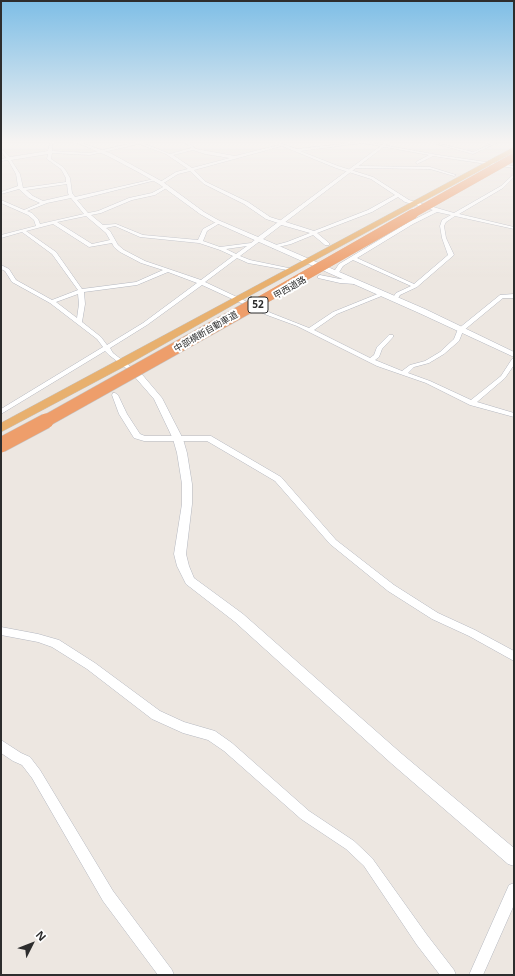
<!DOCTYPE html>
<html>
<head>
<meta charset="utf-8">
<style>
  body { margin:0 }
  #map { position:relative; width:515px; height:976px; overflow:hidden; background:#ede7e1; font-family:"Noto Sans",sans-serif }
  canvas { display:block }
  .frame { position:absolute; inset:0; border:2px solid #2d2d2d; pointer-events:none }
  .north { position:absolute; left:12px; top:924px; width:40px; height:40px; -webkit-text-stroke:3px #fff; paint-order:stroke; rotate:48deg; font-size:11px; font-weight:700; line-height:16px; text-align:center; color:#2d2d2d }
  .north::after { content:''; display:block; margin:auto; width:14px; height:18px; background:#2d2d2d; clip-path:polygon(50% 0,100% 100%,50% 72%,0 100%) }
</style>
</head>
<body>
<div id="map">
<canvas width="515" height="976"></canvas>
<div class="frame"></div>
<div class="north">N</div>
</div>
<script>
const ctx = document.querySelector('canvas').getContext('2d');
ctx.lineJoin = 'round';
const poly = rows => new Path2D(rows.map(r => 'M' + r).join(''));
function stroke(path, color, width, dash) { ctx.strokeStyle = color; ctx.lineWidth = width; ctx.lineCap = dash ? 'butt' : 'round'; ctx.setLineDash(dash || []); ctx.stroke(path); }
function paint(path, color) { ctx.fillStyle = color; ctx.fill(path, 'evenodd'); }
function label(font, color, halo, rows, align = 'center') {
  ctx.font = font + ' "Noto Sans","Noto Sans JP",sans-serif'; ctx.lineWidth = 4; ctx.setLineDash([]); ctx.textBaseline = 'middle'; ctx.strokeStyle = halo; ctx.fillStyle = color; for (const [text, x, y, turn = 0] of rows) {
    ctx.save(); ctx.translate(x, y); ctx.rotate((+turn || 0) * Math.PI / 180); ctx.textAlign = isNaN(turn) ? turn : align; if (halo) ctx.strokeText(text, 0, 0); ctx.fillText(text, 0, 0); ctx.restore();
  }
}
const minor = poly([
  [50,142,53,142,52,151,90,153,136,142,143,142,143,143,170,154,191,148,184,142,188,142,196,149,235,156,279,145,274,142,277,142,297,149,358,142,367,142,438,155,514,166,514,168,433,156,417,164,416,162,429,155,363,143,300,151,338,166,373,177,409,200,454,213,501,186,514,174,514,177,503,188,459,214,514,227,514,229,455,216,446,222,444,226,446,238,454,255,417,287,400,295,397,300,395,301,392,299,396,293,411,286,353,260,343,266,338,274,333,273,339,264,409,222,433,210,405,202,398,197,372,212,317,233,329,243,329,245,325,245,313,235,291,244,274,248,272,248,272,246,287,242,310,233,278,224,278,223,266,219,244,204,204,184,190,171,178,174,162,184,160,184,160,182,176,172,188,169,166,154,139,144,90,155,52,153,51,159,63,167,66,171,70,178,72,193,75,197,154,179,156,180,77,200,88,213,98,211,129,198,152,193,165,186,168,187,155,195,132,200,101,213,91,215,103,225,116,224,143,235,198,240,203,229,218,221,220,221,220,223,207,231,203,241,220,247,251,243,256,239,260,239,260,241,240,256,250,260,293,269,293,271,248,263,237,258,205,282,271,313,309,328,333,312,380,293,384,293,384,295,337,314,314,330,370,358,374,355,377,347,389,335,393,335,393,337,382,349,379,357,375,360,402,371,410,365,425,361,440,352,454,339,458,329,500,295,514,294,514,298,503,298,463,331,459,341,444,354,429,363,414,367,408,373,430,381,471,400,501,376,512,359,514,358,514,365,505,378,477,402,514,413,514,417,470,405,426,383,377,366,297,326,267,315,202,285,147,325,110,348,113,353,139,373,139,375,135,375,109,355,105,351,1,414,1,409,103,347,97,339,50,303,12,282,5,271,1,269,1,265,9,269,16,280,52,300,78,290,52,254,22,232,1,238,1,235,36,226,34,220,28,215,1,203,1,200,24,210,40,203,29,198,19,189,1,194,1,192,18,186,16,174,8,160,1,161,1,159,6,158,1,151,1,148,10,157,48,151,50,142],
  [282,146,336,168,371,179,395,195,368,210,314,231,270,217,248,202,206,182,194,170,282,146],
  [193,150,205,154,230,158,192,168,173,155,193,150],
  [48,154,47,159,61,169,66,178,66,182,23,188,20,174,11,160,48,154],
  [67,184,68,193,69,195,43,201,33,196,26,190,67,184],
  [71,198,84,214,40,224,38,219,32,213,27,211,47,203,71,198],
  [437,212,451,215,442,220,440,226,442,238,448,255,414,284,357,258,413,224,437,212],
  [86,216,106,233,110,240,92,244,57,222,86,216],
  [53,224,89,247,112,243,114,247,120,252,141,263,163,270,136,282,82,289,56,252,26,231,53,224],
  [115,226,140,237,199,243,220,250,233,256,201,280,145,261,124,250,118,245,110,231,106,228,115,226],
  [247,246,236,254,226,249,247,246],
  [168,272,197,283,143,323,107,345,101,337,82,322,85,304,84,292,137,285,168,272],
  [78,294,79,304,77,318,56,302,78,294],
  [429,142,433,142,473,152,491,144,487,143,487,142,497,143,473,154,429,142],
  [354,166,430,167,456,175,454,176,430,169,353,168,354,166],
  [320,275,340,279,355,280,358,282,355,284,340,283,318,278,318,276,320,275],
  [113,393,115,393,118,395,127,414,140,434,145,436,211,436,281,477,336,540,394,585,438,613,475,630,514,651,514,661,469,636,432,619,388,591,330,544,275,481,236,458,207,441,144,441,134,438,119,414,112,395,113,393],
  [1,627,38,634,59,640,95,663,160,711,184,722,215,731,232,743,309,811,354,841,372,858,427,935,454,970,456,975,440,975,417,945,364,866,346,849,301,819,224,751,208,740,183,733,152,719,87,669,52,647,38,642,1,635,1,627],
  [1,740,21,753,30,757,40,770,113,891,172,970,174,975,158,975,103,901,32,778,22,765,13,761,1,753,1,740],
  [514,883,514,905,483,975,469,975,509,885,514,883]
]);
const tertiary = poly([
  [75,142,80,142,112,154,163,182,204,212,218,220,258,237,386,142,390,142,263,239,425,309,514,352,514,357,419,313,214,222,200,214,159,184,140,173,108,156,75,142],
  [134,372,140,372,162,398,183,439,187,453,192,484,192,504,186,554,189,566,194,578,243,614,402,754,514,848,514,866,508,864,392,764,235,622,186,584,177,566,174,554,182,504,182,484,177,453,173,439,154,399,134,376,133,374,134,372]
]);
const trunk = poly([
  [514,147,514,152,240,301,127,365,1,432,1,423,514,147]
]);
stroke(minor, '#b4b7bf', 1);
stroke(tertiary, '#b4b7bf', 1);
stroke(trunk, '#c4c4c4', 1);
paint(minor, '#fff');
paint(tertiary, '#fff');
paint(trunk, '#e8b06e');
const motorwayBridgeFar3 = poly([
  [411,215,514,157]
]);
const motorwayBridgeFar2 = poly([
  [250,307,413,214]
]);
const motorwayBridgeFar1 = poly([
  [44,422,251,306]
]);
const motorwayBridge = poly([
  [1,445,46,421]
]);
stroke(motorwayBridgeFar3, '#c4c4c4', 8, []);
stroke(motorwayBridgeFar2, '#c4c4c4', 10, []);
stroke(motorwayBridgeFar1, '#c4c4c4', 13, []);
stroke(motorwayBridge, '#c4c4c4', 16, []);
stroke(motorwayBridgeFar3, '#ee9e6b', 8);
stroke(motorwayBridgeFar2, '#ee9e6b', 10);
stroke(motorwayBridgeFar1, '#ee9e6b', 12);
stroke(motorwayBridge, '#ee9e6b', 15);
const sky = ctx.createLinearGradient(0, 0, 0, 278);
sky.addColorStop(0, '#7ebee6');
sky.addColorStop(0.51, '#f7f4f2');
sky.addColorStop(1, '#f7f4f200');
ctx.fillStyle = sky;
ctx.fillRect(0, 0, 515, 278);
label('9px', '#2d2d2d', '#fff', [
  ["甲西道路",290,288,-30],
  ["中部横断自動車道",206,332,-30]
]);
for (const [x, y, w] of [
  [258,305,20]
]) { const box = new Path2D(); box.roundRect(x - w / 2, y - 8, w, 16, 3); ctx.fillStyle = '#fff'; ctx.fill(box); stroke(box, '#2d2d2d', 1); }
label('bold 10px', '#2d2d2d', null, [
  ["52",258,305]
]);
</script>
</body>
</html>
